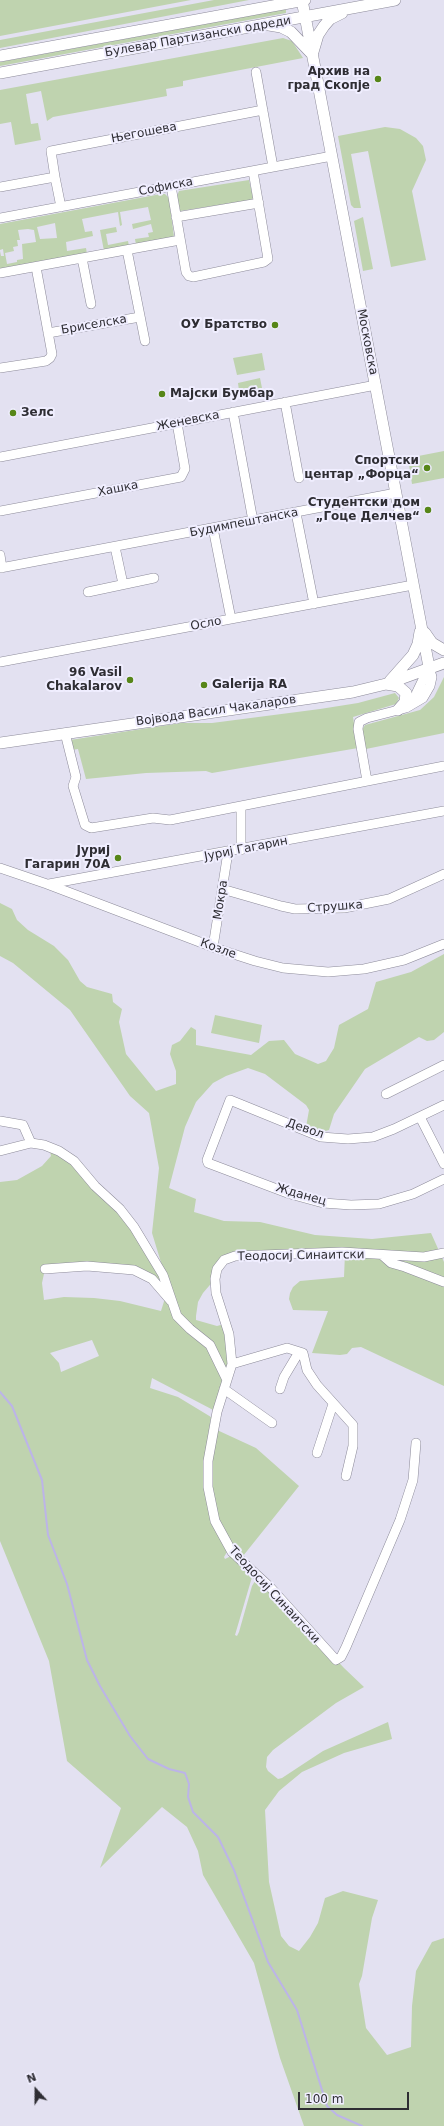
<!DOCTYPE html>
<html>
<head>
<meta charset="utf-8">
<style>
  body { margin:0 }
  #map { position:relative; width:444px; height:2126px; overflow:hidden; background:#e3e1f1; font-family:"DejaVu Sans",sans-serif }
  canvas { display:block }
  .north { position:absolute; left:16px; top:2070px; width:40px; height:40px; -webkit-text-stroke:3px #f0eeff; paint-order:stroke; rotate:339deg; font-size:11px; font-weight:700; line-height:16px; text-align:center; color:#2e2d33 }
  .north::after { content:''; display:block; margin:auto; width:14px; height:18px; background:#2e2d33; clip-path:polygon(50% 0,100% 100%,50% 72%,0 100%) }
  .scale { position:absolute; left:298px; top:2092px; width:111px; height:18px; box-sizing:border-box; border:2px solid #2e2d33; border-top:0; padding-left:5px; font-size:12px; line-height:14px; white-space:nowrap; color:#2e2d33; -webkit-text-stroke:3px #f0eeff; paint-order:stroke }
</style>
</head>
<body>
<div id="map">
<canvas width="444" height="2126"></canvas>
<div class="north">N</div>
<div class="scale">100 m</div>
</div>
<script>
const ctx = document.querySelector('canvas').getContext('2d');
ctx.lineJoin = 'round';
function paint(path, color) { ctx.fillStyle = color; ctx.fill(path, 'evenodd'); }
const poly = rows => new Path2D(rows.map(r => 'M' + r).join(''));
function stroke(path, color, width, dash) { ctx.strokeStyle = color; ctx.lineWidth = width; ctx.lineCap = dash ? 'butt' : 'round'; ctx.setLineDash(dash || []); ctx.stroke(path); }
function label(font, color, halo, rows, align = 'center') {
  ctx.font = font + ' "DejaVu Sans",sans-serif'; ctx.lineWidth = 4; ctx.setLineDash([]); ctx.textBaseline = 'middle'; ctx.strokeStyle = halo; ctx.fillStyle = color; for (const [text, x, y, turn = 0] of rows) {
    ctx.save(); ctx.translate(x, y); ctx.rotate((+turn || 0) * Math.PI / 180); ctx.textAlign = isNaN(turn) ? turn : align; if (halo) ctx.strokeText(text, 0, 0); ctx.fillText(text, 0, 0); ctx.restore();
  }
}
paint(poly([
  [0,0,191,0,0,36],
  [214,0,249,0,0,48,0,40],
  [286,9,286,13,0,66,0,62],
  [283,38,292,41,303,58,183,81,183,86,166,89,167,96,53,117,47,121,41,91,26,94,31,124,38,123,41,140,15,145,11,122,0,124,0,90],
  [385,127,400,129,416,138,423,146,426,160,412,191,426,260,391,267,368,151,351,154,361,208,354,208,351,205,338,136],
  [249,180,253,197,252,200,180,211,177,196,179,191],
  [161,194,165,194,169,198,174,237,136,245,135,239,149,237,148,233,153,232,151,224,133,229,132,224,151,220,148,207,120,212,122,225,120,226,118,212,82,219,85,232,92,231,93,236,66,242,67,251,86,248,87,254,0,270,0,251,1,256,4,256,3,249,0,250,0,224],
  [55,223,57,238,40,239,37,227],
  [28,229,34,230,36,242,22,244,23,259,17,260,17,262,7,264,5,253,14,251,13,247,18,246,17,240,20,240,18,230],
  [363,217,373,269,363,271,354,221],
  [116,227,117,232,106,234,108,245,128,241,129,246,104,251,100,230],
  [262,353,265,370,237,375,233,358],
  [260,378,263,393,240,398,238,383],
  [444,451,444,478,412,484,408,458],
  [444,677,444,733,366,749,362,730,365,725,420,710,434,697],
  [395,693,399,698,396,704,353,717,358,748,212,773,206,771,146,773,86,779,78,749,72,750,70,740,181,723,212,723,320,709,358,703],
  [0,903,12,909,17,920,28,930,54,946,68,960,80,981,87,987,112,994,113,1002,122,1009,119,1022,126,1054,156,1091,176,1084,176,1071,170,1054,172,1045,180,1041,191,1027,196,1030,196,1045,251,1055,269,1041,284,1040,295,1054,318,1064,326,1061,334,1048,339,1025,368,1009,376,982,411,972,444,954,444,1032,434,1040,427,1041,419,1037,365,1069,334,1114,329,1130,322,1132,306,1127,309,1110,306,1105,265,1074,248,1068,226,1076,213,1083,196,1102,185,1127,169,1188,196,1199,194,1212,224,1221,260,1222,315,1235,372,1239,431,1233,444,1262,444,1386,361,1347,352,1348,347,1354,340,1355,312,1353,328,1311,293,1310,289,1299,290,1293,293,1287,300,1281,344,1277,345,1253,228,1257,215,1279,203,1293,198,1302,196,1316,196,1320,217,1326,224,1324,231,1347,217,1412,152,1378,150,1388,178,1397,211,1417,204,1466,213,1526,227,1552,224,1557,225,1559,231,1556,252,1577,235,1635,237,1636,239,1632,252,1586,258,1576,344,1668,364,1687,336,1703,273,1750,267,1757,266,1767,268,1771,278,1779,282,1778,323,1751,388,1722,392,1739,344,1753,302,1772,279,1791,265,1810,269,1882,281,1936,289,1946,299,1951,310,1937,318,1923,325,1898,343,1891,378,1900,372,1918,362,1976,359,1984,366,2028,387,2055,411,2047,412,2006,416,1971,432,1942,444,1938,444,2126,304,2126,280,2058,254,1963,203,1875,198,1851,187,1827,162,1807,100,1868,121,1808,67,1761,49,1661,0,1541,0,1182,17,1180,42,1166,51,1156,49,1147,59,1151,106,1194,163,1269,152,1233,159,1168,149,1113,130,1096,70,1010,13,963,0,956],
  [45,1269,134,1270,166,1295,161,1311,120,1301,94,1298,64,1297,44,1300,42,1283],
  [92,1340,99,1356,61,1372,59,1363,50,1353],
  [215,1015,262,1025,259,1043,211,1033],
  [217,1430,256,1448,299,1486,243,1556,230,1542,220,1525,212,1493,211,1466]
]), '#bfd3af');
stroke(poly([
  [0,1392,12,1406,42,1480,48,1535,67,1584,87,1660,100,1686,130,1736,148,1759,169,1769,185,1773,189,1784,188,1797,193,1812,218,1837,234,1870,268,1962,297,2010,327,2106,337,2115,362,2126]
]), '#bcb4e8', 2);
const minor = poly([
  [256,72,273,167],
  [55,177,61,207],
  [171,186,186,272,189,276,193,277,264,262,268,259,253,171],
  [0,187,55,177,51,151,263,110],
  [176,217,259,203],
  [0,218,332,156],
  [127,250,145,341],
  [82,258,91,304],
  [0,273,180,240],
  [48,333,140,317],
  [0,368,46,361,50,358,52,354,36,267],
  [285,402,299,478],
  [233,412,253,521],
  [0,457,376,385],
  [0,511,181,477,185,469,177,423],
  [296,513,314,604],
  [213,528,231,619],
  [115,547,123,584],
  [0,555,2,568],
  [0,568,396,493],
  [88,592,154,578],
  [0,662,413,585],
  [407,707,416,694,429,667],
  [65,733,76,777,73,786,85,825,91,828,153,818,170,820,444,766],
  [367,781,358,729,359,722,367,718,406,708,423,698,430,686,432,677,429,667],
  [241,850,241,806],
  [0,868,47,884,218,949,255,961,283,968,328,972,364,969,404,960,444,944],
  [49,884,444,811],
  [222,889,281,906,295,909,344,908,389,899,444,874],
  [213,947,228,852],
  [386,1094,444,1065],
  [444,1105,394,1129,373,1137,348,1139,321,1137,230,1100,207,1160,208,1163,290,1194,323,1203,351,1205,379,1204,413,1194,444,1179],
  [420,1117,444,1164],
  [0,1121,23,1125,31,1143,0,1151],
  [31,1143,44,1145,59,1151,74,1161,95,1186,120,1209,134,1227,163,1275,177,1316,190,1329,210,1345,227,1380],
  [382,1255,391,1263,405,1267,444,1282],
  [45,1269,87,1266,134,1270,152,1279,171,1301],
  [232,1364,287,1348,303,1353,307,1370,317,1385,353,1425,353,1446,346,1476],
  [224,1389,272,1423],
  [280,1389,284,1377,299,1352],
  [416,1443,413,1480,400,1520,346,1647,341,1657,336,1660,271,1588,232,1552,215,1521,208,1487,208,1461,217,1412,232,1364,229,1334,216,1293,215,1279,217,1269,224,1260,235,1256,342,1252,424,1257,444,1253],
  [317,1453,333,1404]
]);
const tertiary = poly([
  [302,0,429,667],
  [269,25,281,27,291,32,312,54],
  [313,52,318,35,324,26,330,19,342,13],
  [0,56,305,0],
  [0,73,395,0],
  [425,633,432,643,444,650],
  [390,681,413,655,418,644,420,632],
  [386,684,398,686,406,693,405,702,398,710],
  [0,743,353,692,386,684,444,663]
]);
stroke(minor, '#8d8b9a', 10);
stroke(tertiary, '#8d8b9a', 12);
stroke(minor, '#fff', 9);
stroke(tertiary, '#fff', 11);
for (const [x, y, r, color] of [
  [378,79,4,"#578618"],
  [275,325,4,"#578618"],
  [162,394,4,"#578618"],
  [13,413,4,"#578618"],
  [427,468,4,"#578618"],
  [428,510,4,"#578618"],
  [130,680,4,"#578618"],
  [204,685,4,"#578618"],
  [118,858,4,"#578618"]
]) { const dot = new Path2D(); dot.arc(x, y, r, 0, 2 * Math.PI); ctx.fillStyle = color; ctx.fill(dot); stroke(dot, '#f0eeff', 1.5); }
label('12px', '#2e2d33', '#f0eeff', [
  ["Булевар Партизански одреди",198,37,-10],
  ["Његошева",144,133,-11],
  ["Софиска",166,187,-11],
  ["Бриселска",94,325,-10],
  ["Московска",367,342,79],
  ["Женевска",188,421,-11],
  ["Хашка",118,489,-11],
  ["Будимпештанска",244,523,-11],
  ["Осло",206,624,-11],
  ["Војвода Васил Чакаларов",216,711,-8],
  ["Јуриј Гагарин",246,849,-11],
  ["Мокра",221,900,-81],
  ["Струшка",335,907,-4],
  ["Козле",218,949,20],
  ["Девол",305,1129,19],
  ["Жданец",301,1195,16],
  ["Теодосиј Синаитски",301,1256,-1],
  ["Теодосиј Синаитски",274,1595,47]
]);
label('bold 12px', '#2e2d33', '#f0eeff', [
  ["Архив на",370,72],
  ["град Скопје",370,86],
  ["ОУ Братство",267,325],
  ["Мајски Бумбар",170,394,"left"],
  ["Зелс",21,413,"left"],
  ["Спортски",419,461],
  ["центар „Форца“",419,475],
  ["Студентски дом",420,503],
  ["„Гоце Делчев“",420,517],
  ["96 Vasil",122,673],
  ["Chakalarov",122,687],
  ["Galerija RA",212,685,"left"],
  ["Јуриј",110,851],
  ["Гагарин 70А",110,865]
], 'right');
</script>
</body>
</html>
